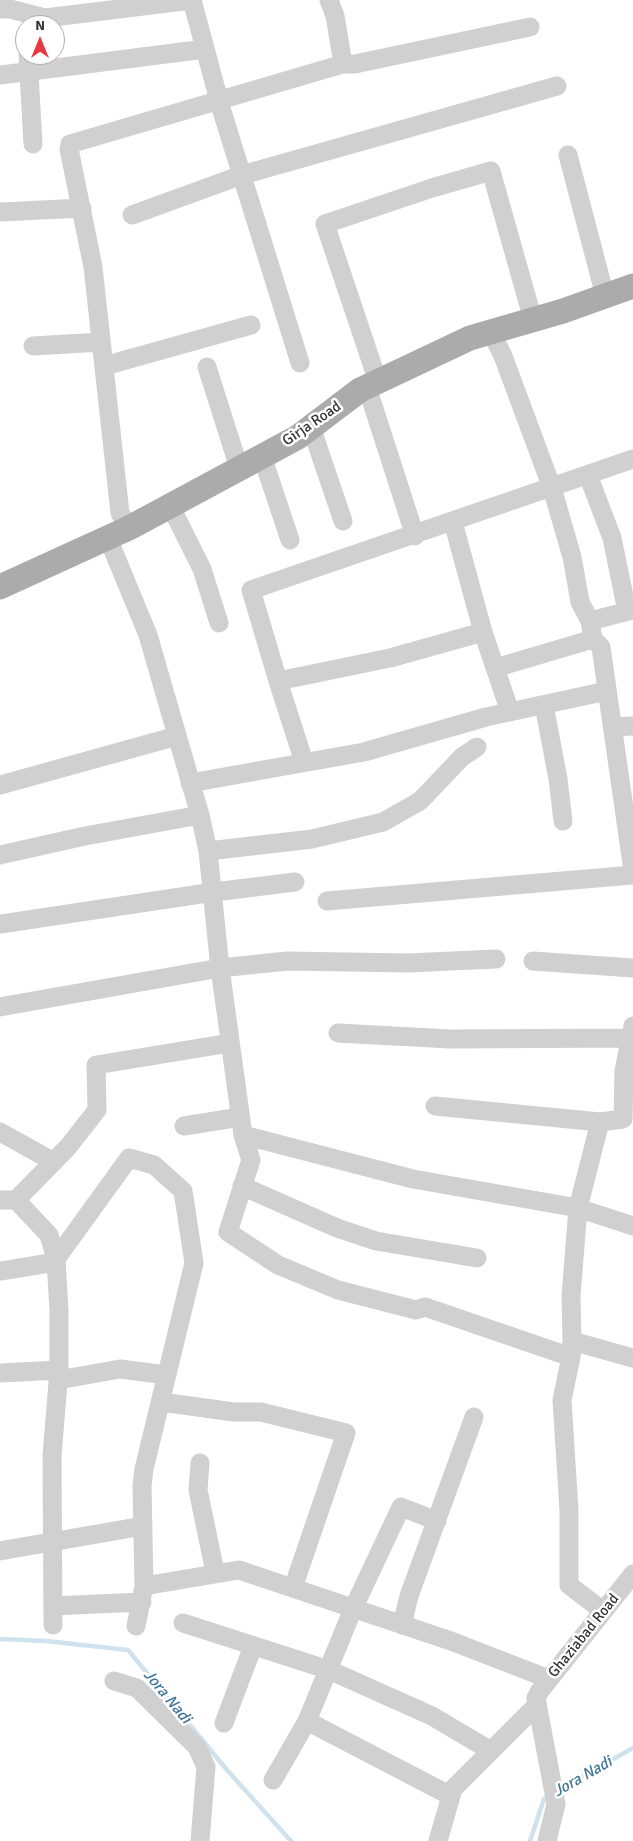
<!DOCTYPE html>
<html>
<head>
<meta charset="utf-8">
<style>
  body { margin:0 }
  #map { position:relative; width:633px; height:1841px; overflow:hidden; background:#fff; font-family:Signika,sans-serif }
  canvas { display:block }
  .north { position:absolute; left:15px; top:15px; width:50px; height:50px; box-sizing:border-box; background:#fff; border:1px solid #adadad; border-radius:50%; rotate:0deg; font-size:14px; font-weight:700; line-height:20px; text-align:center; color:#333 }
  .north::after { content:''; display:block; margin:auto; width:18px; height:22px; background:#e63946; clip-path:polygon(50% 0,100% 100%,50% 72%,0 100%) }
</style>
</head>
<body>
<div id="map">
<canvas width="633" height="1841"></canvas>
<div class="north">N</div>
</div>
<script>
const ctx = document.querySelector('canvas').getContext('2d');
ctx.lineJoin = 'round';
const poly = rows => new Path2D(rows.map(r => 'M' + r).join(''));
function stroke(path, color, width, dash) { ctx.strokeStyle = color; ctx.lineWidth = width; ctx.lineCap = dash ? 'butt' : 'round'; ctx.setLineDash(dash || []); ctx.stroke(path); }
function label(font, color, halo, rows, align = 'center') {
  ctx.font = font + ' Signika,sans-serif'; ctx.lineWidth = 5; ctx.setLineDash([]); ctx.textBaseline = 'middle'; ctx.strokeStyle = halo; ctx.fillStyle = color; for (const [text, x, y, turn = 0] of rows) {
    ctx.save(); ctx.translate(x, y); ctx.rotate((+turn || 0) * Math.PI / 180); ctx.textAlign = isNaN(turn) ? turn : align; if (halo) ctx.strokeText(text, 0, 0); ctx.fillText(text, 0, 0); ctx.restore();
  }
}
stroke(poly([
  [0,1639,46,1641,128,1650,227,1770,291,1841],
  [559,1790,633,1748],
  [530,1841,544,1799,550,1796]
]), '#cfe2ee', 4.5);
stroke(poly([
  [192,0,221,108,300,363],
  [329,0,335,16,343,64],
  [0,9,10,9,45,18,192,0],
  [28,55,33,144],
  [0,75,205,49],
  [568,155,605,296],
  [1,212,82,208],
  [132,215,242,175,557,86],
  [491,332,503,356,552,488,572,557,580,602,590,621],
  [33,346,101,342],
  [104,366,251,325],
  [207,367,239,468],
  [378,382,325,224,432,188,491,171,533,320],
  [367,387,415,536],
  [311,427,343,521],
  [262,456,290,540],
  [588,475,612,538,627,611],
  [170,505,202,569,219,623],
  [453,522,483,632,510,712],
  [129,528,120,513,93,267,69,149,70,144,343,64,355,64,530,27],
  [108,538,148,635,200,815,208,851,220,968,243,1135,413,1179,578,1208,633,1226],
  [633,610,590,621,593,639,601,647,633,871],
  [483,632,390,658,278,681,251,590,633,459],
  [495,668,593,639],
  [278,681,304,762],
  [544,705,558,779,563,821],
  [613,727,633,726],
  [190,783,364,752,486,717,607,691],
  [0,785,177,736],
  [208,851,312,839,383,822,420,801,462,757,477,747],
  [0,855,85,836,200,815],
  [327,901,633,875],
  [0,924,214,892,295,882],
  [533,961,633,968],
  [0,1007,220,968,287,961,408,963,496,959],
  [633,1026,624,1071,623,1119,600,1122,578,1208,571,1296,572,1341,633,1358],
  [338,1033,450,1039,630,1038],
  [435,1106,600,1122],
  [184,1126,240,1117],
  [0,1132,54,1162],
  [243,1135,251,1160,228,1232,278,1265,338,1290,416,1310,425,1307,571,1357,572,1341],
  [242,1186,337,1228,376,1241,477,1258],
  [0,1200,16,1200,68,1147,97,1110,96,1065,230,1043],
  [16,1200,49,1235,56,1259,59,1311,59,1370,52,1456,53,1625],
  [56,1259,129,1158,154,1165,183,1191,194,1263,144,1469,142,1486,144,1586,136,1626],
  [0,1271,56,1262],
  [571,1357,562,1400,569,1511,569,1585,603,1611],
  [0,1373,59,1370],
  [58,1380,120,1369,167,1375],
  [161,1402,234,1412,261,1412,346,1433,293,1588],
  [200,1463,198,1490,215,1572],
  [0,1551,143,1526],
  [144,1586,239,1570,451,1641,549,1679],
  [53,1606,142,1602],
  [183,1623,329,1670,432,1716,491,1751],
  [402,1625,409,1596,474,1417],
  [114,1681,137,1688,197,1747,206,1767,200,1841],
  [307,1721,451,1796],
  [224,1723,253,1646],
  [273,1780,307,1721,353,1609,401,1507,437,1521],
  [438,1841,453,1789,536,1706],
  [547,1841,556,1804,536,1698,539,1692,633,1574]
]), '#d0d0d0', 19);
stroke(poly([
  [0,587,129,528,298,437,360,390,470,338,563,311,633,286]
]), '#ababab', 25);
label('15px', '#333', '#fff', [
  ["Girja Road",312,424,-34],
  ["Ghaziabad Road",584,1636,-51]
]);
label('italic 16px', '#3f7597', '#fff', [
  ["Jora Nadi",167,1697,50],
  ["Jora Nadi",583,1777,-30]
]);
</script>
</body>
</html>
